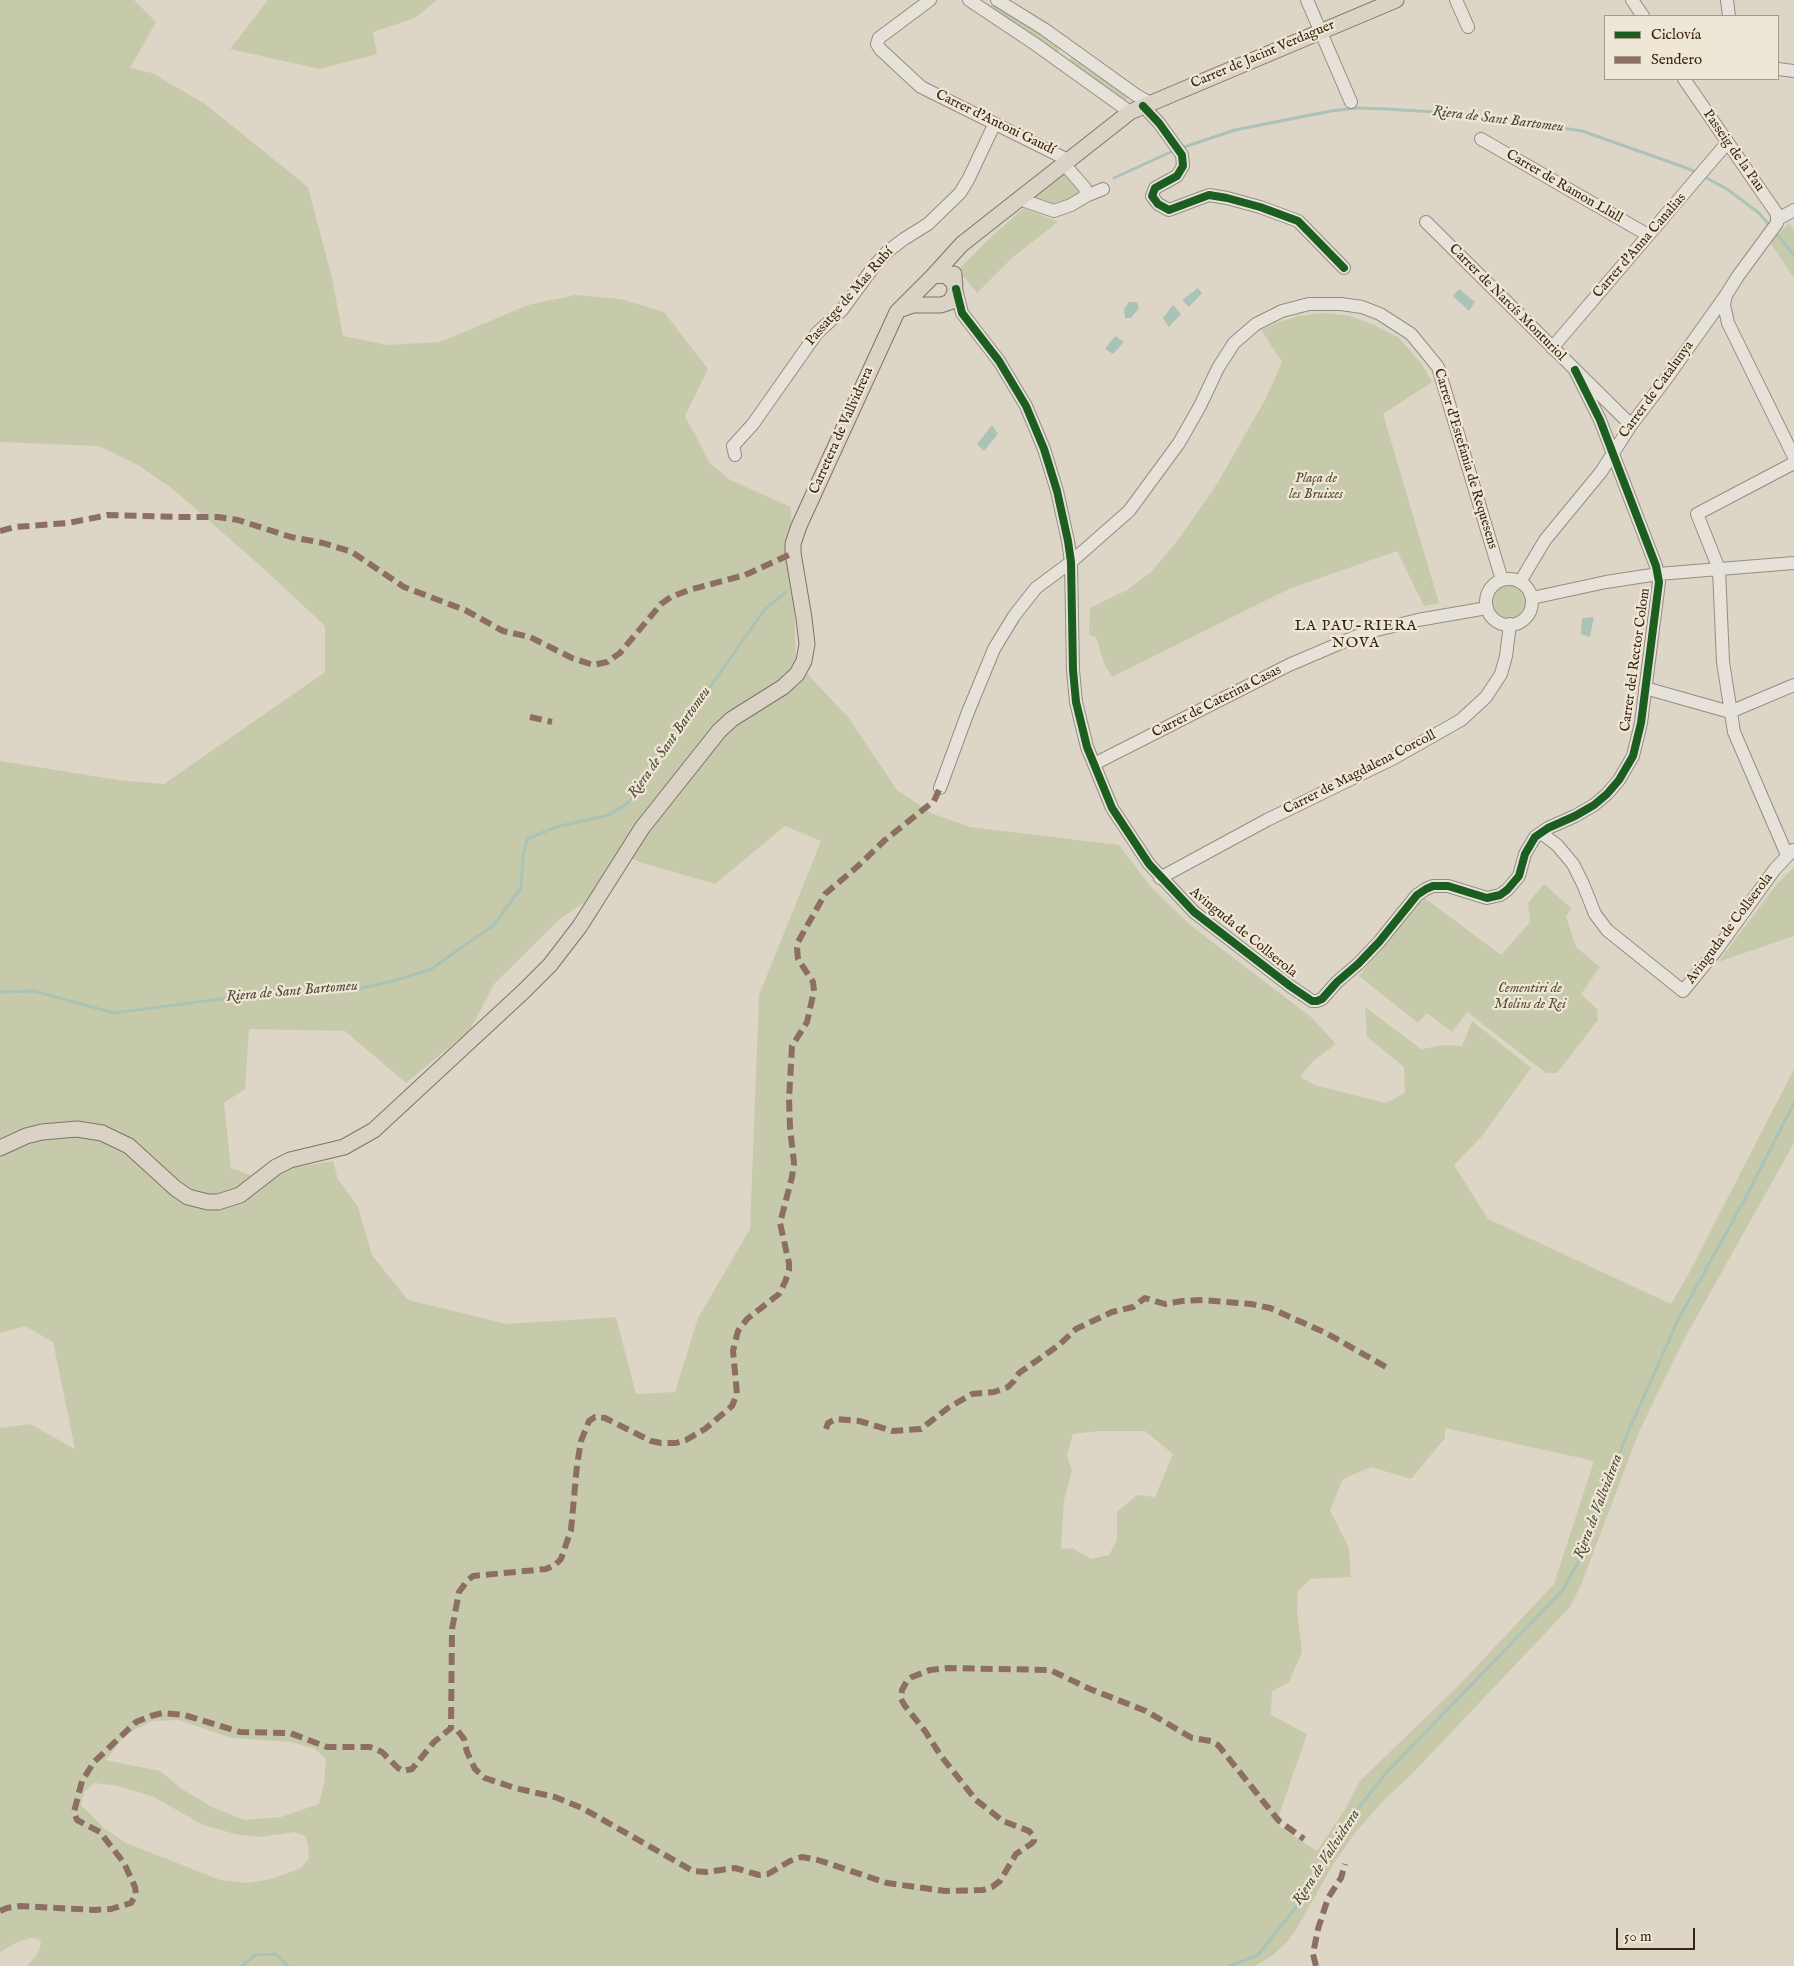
<!DOCTYPE html>
<html>
<head>
<meta charset="utf-8">
<style>
  body { margin:0 }
  #map { position:relative; width:1794px; height:1966px; overflow:hidden; background:#ddd6c7; font-family:"IM FELL English",serif }
  canvas { display:block }
  .legend { position:absolute; left:1604px; top:15px; width:175px; height:65px; box-sizing:border-box; background:#efe7d5; border:1px solid #a79987; margin:0; padding:6px 9px; list-style:none; font-size:15px; color:#3a2513 }
  .legend li { display:flex; align-items:center; gap:10px; height:25px }
  .legend b { width:25px; border:1px solid #a79987 }
  .scale { position:absolute; left:1616px; top:1928px; width:79px; height:22px; box-sizing:border-box; border:2px solid #3a2513; border-top:0; padding-left:6px; font-size:15px; line-height:18px; white-space:nowrap; color:#3a2513; -webkit-text-stroke:4px #efe7d5; paint-order:stroke }
</style>
</head>
<body>
<div id="map">
<canvas width="1794" height="1966"></canvas>
<ul class="legend">
<li><b style="height:6px;background:#1b5e20"></b>Ciclovía</li>
<li><b style="height:6px;background:#8d6e63"></b>Sendero</li>
</ul>
<div class="scale">50 m</div>
</div>
<script>
const ctx = document.querySelector('canvas').getContext('2d');
ctx.lineJoin = 'round';
function paint(path, color) { ctx.fillStyle = color; ctx.fill(path, 'evenodd'); }
const poly = rows => new Path2D(rows.map(r => 'M' + r).join(''));
function stroke(path, color, width, dash) { ctx.strokeStyle = color; ctx.lineWidth = width; ctx.lineCap = dash ? 'butt' : 'round'; ctx.setLineDash(dash || []); ctx.stroke(path); }
function label(font, color, halo, rows, align = 'center') {
  ctx.font = font + ' "IM FELL English",serif'; ctx.lineWidth = 4.5; ctx.setLineDash([]); ctx.textBaseline = 'middle'; ctx.strokeStyle = halo; ctx.fillStyle = color; for (const [text, x, y, turn = 0] of rows) {
    ctx.save(); ctx.translate(x, y); ctx.rotate((+turn || 0) * Math.PI / 180); ctx.textAlign = isNaN(turn) ? turn : align; if (halo) ctx.strokeText(text, 0, 0); ctx.fillText(text, 0, 0); ctx.restore();
  }
}
paint(poly([
  [0,0,134,0,156,22,130,68,152,73,205,104,308,187,332,278,343,336,387,345,440,342,528,305,575,295,621,299,664,312,708,369,685,416,710,463,730,480,791,507,796,662,848,717,897,790,931,813,970,827,1119,845,1151,887,1189,924,1311,1017,1336,1044,1313,1061,1300,1077,1315,1085,1386,1103,1405,1093,1404,1067,1367,1037,1365,1007,1421,1049,1445,1045,1462,1046,1472,1021,1531,1068,1482,1136,1454,1165,1488,1219,1671,1304,1689,1273,1794,1069,1794,1143,1682,1343,1639,1432,1581,1585,1570,1607,1411,1775,1383,1801,1355,1833,1334,1863,1297,1928,1287,1942,1273,1955,1255,1966,27,1966,35,1957,40,1948,41,1942,38,1939,31,1938,20,1941,0,1952,0,1428,30,1424,75,1449,53,1342,25,1326,0,1333,0,761,118,780,164,784,325,672,325,626,264,569,174,490,138,465,99,446,0,442],
  [785,826,821,841,759,995,750,1229,698,1318,675,1392,636,1394,616,1317,507,1324,408,1300,372,1255,358,1207,338,1179,333,1161,250,1175,231,1168,224,1103,245,1089,249,1029,345,1031,406,1083,470,1030,494,984,561,918,588,900,619,851,639,862,715,884],
  [1445,1428,1594,1461,1554,1584,1459,1685,1360,1781,1344,1811,1317,1851,1276,1824,1307,1734,1271,1715,1272,1691,1289,1682,1302,1652,1297,1611,1298,1591,1310,1579,1351,1577,1349,1548,1330,1510,1343,1479,1371,1467,1411,1479,1445,1438],
  [1099,1431,1145,1431,1173,1454,1155,1497,1137,1495,1117,1512,1117,1540,1109,1555,1091,1559,1072,1548,1061,1549,1064,1500,1072,1470,1067,1455,1073,1434],
  [179,1720,231,1738,291,1742,315,1749,326,1759,324,1783,319,1804,281,1817,244,1820,210,1806,182,1789,160,1771,106,1760,126,1734,153,1721],
  [94,1783,118,1786,154,1797,203,1825,235,1834,259,1837,295,1832,305,1836,308,1844,309,1858,301,1868,271,1879,247,1883,220,1880,124,1842,104,1828,81,1805,84,1792],
  [268,0,437,0,415,18,373,32,377,54,320,69,230,49],
  [994,2,1061,47,1056,55,988,10],
  [1073,55,1130,94,1125,102,1068,63],
  [1064,173,1080,194,1055,209,1032,197],
  [1024,208,1058,222,1013,257,977,293,958,270,992,236],
  [1789,223,1794,231,1794,278,1770,242],
  [1324,313,1350,316,1374,325,1398,337,1422,364,1432,382,1383,414,1439,603,1424,606,1397,551,1289,589,1112,677,1104,663,1096,637,1089,635,1090,608,1127,590,1151,572,1178,540,1217,484,1266,398,1282,362,1261,330,1279,322,1298,316],
  '1493 602a16 16 0 1 1 32 0a16 16 0 1 1-32 0Z',
  [1794,867,1794,936,1718,962,1777,884],
  [1544,884,1572,909,1566,916,1576,947,1600,967,1581,994,1597,1009,1598,1020,1557,1073,1546,1073,1467,1012,1452,1032,1427,1013,1418,1023,1359,976,1422,896,1501,955,1530,922,1528,903]
]), '#c6caaa');
paint(poly([
  [1198,288,1202,293,1189,307,1182,300],
  [1459,289,1475,302,1469,311,1453,296],
  [1129,302,1137,302,1139,308,1131,318,1125,318,1124,309],
  [1173,305,1181,314,1169,327,1163,318],
  [1115,336,1124,342,1113,354,1105,349],
  [992,425,998,434,984,451,977,444],
  [1594,617,1590,637,1581,634,1582,618]
]), '#abc3b6');
stroke(poly([
  [1181,148,1235,130,1331,111,1356,108,1386,109,1467,114,1582,131,1684,167,1698,173],
  [1703,176,1727,189,1759,213,1770,226],
  [1114,178,1175,150],
  [1774,231,1794,255],
  [0,992,34,991,114,1013,228,998,347,991,394,981,431,969,494,925,521,888,523,857,527,839,556,827,609,815,629,802,765,609,786,592],
  [242,1966,255,1955,276,1954,288,1966],
  [1230,1966,1258,1955,1301,1901,1342,1829,1386,1773,1562,1591,1584,1552,1625,1439,1678,1320,1746,1197,1794,1103]
]), '#abc3b6', 3);
const minor = poly([
  [930,0,879,38,877,44,880,49,921,87,1068,160],
  [969,0,1035,44,1130,112],
  [997,0,1044,29,1136,95,1150,103],
  [1307,0,1351,102],
  [1456,0,1468,27],
  [1632,0,1643,16],
  [1727,0,1729,16],
  [1778,69,1794,71],
  [1143,106,1159,123,1182,155,1183,166,1177,176,1155,188,1152,196,1158,204,1169,210,1209,195,1227,198,1260,207,1298,221,1344,268],
  [1481,139,1648,235],
  [1086,196,1103,189],
  [1019,199,1054,211,1071,205,1086,196,1085,188,1064,164],
  [1778,219,1794,210],
  [1426,222,1631,425],
  [956,289,962,313,999,361,1026,406,1044,449,1057,491,1068,541,1071,562,1073,670,1076,702,1087,747,1112,808,1149,864,1194,912,1290,986,1312,1001,1317,1001,1322,999,1337,982,1358,964,1379,942,1417,895,1426,889,1433,886,1448,886,1487,898,1500,895,1507,890,1519,876,1525,854,1535,837,1548,828,1575,816,1594,805,1607,794,1619,780,1633,756,1641,723,1659,582,1656,566,1600,420,1575,370],
  [1726,295,1724,305,1728,323,1794,457],
  [1552,348,1727,143],
  [735,455,733,446,753,424,817,333,842,310,875,265,888,251,904,239,928,224,960,193,968,180,994,125],
  '1486 602a23 23 0 1 1 46 0a23 23 0 1 1-46 0Z',
  [1520,582,1545,540,1601,472,1631,425,1669,375,1726,295,1738,276,1777,223,1777,214,1684,79],
  [1532,598,1606,582,1658,574,1794,563],
  [1645,688,1730,712,1794,685],
  [1094,764,1289,665,1364,633,1418,620,1487,608],
  [940,788,968,712,994,649,1014,616,1036,588,1071,562,1129,511,1179,443,1200,406,1218,368,1234,343,1256,324,1282,311,1309,304,1341,304,1362,307,1380,314,1411,334,1438,367,1502,580],
  [1541,833,1557,845,1573,864,1583,884,1595,914,1607,930,1683,991,1715,952,1775,869,1793,850],
  [1787,855,1734,732,1723,662,1719,569,1697,514,1794,463],
  [1160,878,1267,820,1394,758,1461,720,1486,697,1501,674,1506,656,1510,624]
]);
const major = poly([
  [933,276,962,244,1130,112,1396,0],
  [899,310,913,305,941,305,950,302,955,293,954,274],
  [0,1148,26,1136,42,1132,77,1129,102,1133,129,1146,175,1188,188,1197,208,1202,218,1202,240,1195,276,1167,290,1160,344,1147,374,1130,524,991,550,965,580,926,642,828,719,731,732,719,783,687,797,674,804,661,807,644,804,618,793,553,793,544,799,526,897,312,933,276,946,275,955,284]
]);
stroke(minor, '#948d83', 14);
stroke(major, '#7c756b', 17);
stroke(minor, '#e6e2da', 12);
stroke(major, '#d9d2c5', 15);
stroke(poly([
  [0,531,15,527,68,523,108,515,181,517,218,517,238,520,291,537,323,543,352,552,404,587,465,610,503,631,530,637,572,658,593,665,607,662,620,653,661,604,671,597,689,590,745,575,793,553],
  [530,717,552,722],
  [826,1429,828,1423,836,1419,859,1421,893,1431,921,1429,948,1408,972,1394,994,1392,1008,1387,1014,1381,1019,1373,1059,1345,1076,1329,1112,1312,1133,1307,1145,1298,1165,1304,1182,1301,1203,1300,1251,1304,1270,1308,1326,1333,1386,1367],
  [458,1731,464,1739,467,1752,475,1769,485,1778,515,1788,555,1797,582,1808,693,1871,706,1872,735,1868,759,1875,768,1874,790,1861,802,1857,818,1860,887,1883,945,1891,983,1890,992,1887,1000,1881,1016,1854,1031,1844,1034,1841,1034,1837,1029,1831,1003,1821,976,1800,941,1756,925,1731,905,1706,901,1699,902,1690,907,1681,912,1677,930,1670,948,1668,1050,1670,1090,1689,1146,1711,1192,1738,1211,1741,1218,1745,1279,1821,1304,1839],
  [0,1911,7,1908,20,1906,95,1910,111,1909,131,1903,136,1894,135,1887,124,1863,100,1832,77,1820,74,1812,82,1781,94,1762,136,1722,151,1716,162,1713,184,1715,240,1732,290,1733,327,1747,370,1747,382,1752,398,1768,403,1771,412,1769,434,1742,451,1728,452,1629,459,1592,467,1581,473,1576,546,1569,555,1565,561,1559,571,1530,577,1465,581,1441,589,1421,595,1417,605,1418,651,1441,661,1443,676,1443,686,1440,705,1429,732,1406,737,1394,733,1351,738,1331,747,1319,779,1294,785,1282,789,1270,789,1263,780,1223,792,1177,794,1163,790,1128,789,1099,792,1046,807,1022,814,991,813,982,798,959,797,948,798,942,825,894,858,866,885,840,934,801,940,788],
  [1316,1966,1313,1954,1318,1929,1328,1898,1341,1878,1345,1864]
]), '#8d6e63', 6, [12, 6]);
stroke(poly([
  [1143,106,1159,123,1182,155,1183,166,1177,176,1155,188,1152,196,1158,204,1169,210,1209,195,1227,198,1260,207,1298,221,1344,268],
  [956,289,962,313,999,361,1026,406,1044,449,1057,491,1068,541,1071,562,1073,670,1076,702,1087,747,1112,808,1149,864,1194,912,1290,986,1312,1001,1317,1001,1322,999,1337,982,1358,964,1379,942,1417,895,1426,889,1433,886,1448,886,1487,898,1500,895,1507,890,1519,876,1525,854,1535,837,1548,828,1575,816,1594,805,1607,794,1619,780,1633,756,1641,723,1659,582,1656,566,1600,420,1575,370]
]), '#1b5e20', 8);
label('14px', '#3a2513', '#efe7d5', [
  ["Carrer de Jacint Verdaguer",1263,55,-23],
  ["Carrer d'Antoni Gaudí",995,123,26],
  ["Passeig de la Pau",1733,151,55],
  ["Carrer de Ramon Llull",1564,187,30],
  ["Carrer d'Anna Canalias",1640,246,-49],
  ["Passatge de Mas Rubí",850,297,-49],
  ["Carrer de Narcís Monturiol",1507,303,45],
  ["Carrer de Catalunya",1657,390,-54],
  ["Carretera de Vallvidrera",842,431,-66],
  ["Carrer d'Estefania de Requesens",1465,459,73],
  ["Carrer del Rector Colom",1636,660,-82],
  ["Carrer de Caterina Casas",1217,702,-27],
  ["Carrer de Magdalena Corcoll",1360,773,-27],
  ["Avinguda de Collserola",1730,929,-53],
  ["Avinguda de Collserola",1243,933,39]
]);
label('italic 14px', '#584c33', '#efe7d5', [
  ["Plaça de",1316,479],
  ["les Bruixes",1316,495],
  ["Cementiri de",1530,989],
  ["Molins de Rei",1530,1005]
]);
label('italic 15px', '#514a3a', '#efe7d5', [
  ["Riera de Sant Bartomeu",1498,120,7],
  ["Riera de Sant Bartomeu",670,743,-55],
  ["Riera de Sant Bartomeu",292,992,-5],
  ["Riera de Vallvidrera",1599,1507,-69],
  ["Riera de Vallvidrera",1327,1858,-57]
]);
ctx.letterSpacing = '1px';
label('15px', '#3a2513', '#efe7d5', [
  ["LA PAU-RIERA",1356,627],
  ["NOVA",1356,644]
]);
ctx.letterSpacing = '0px';
</script>
</body>
</html>
